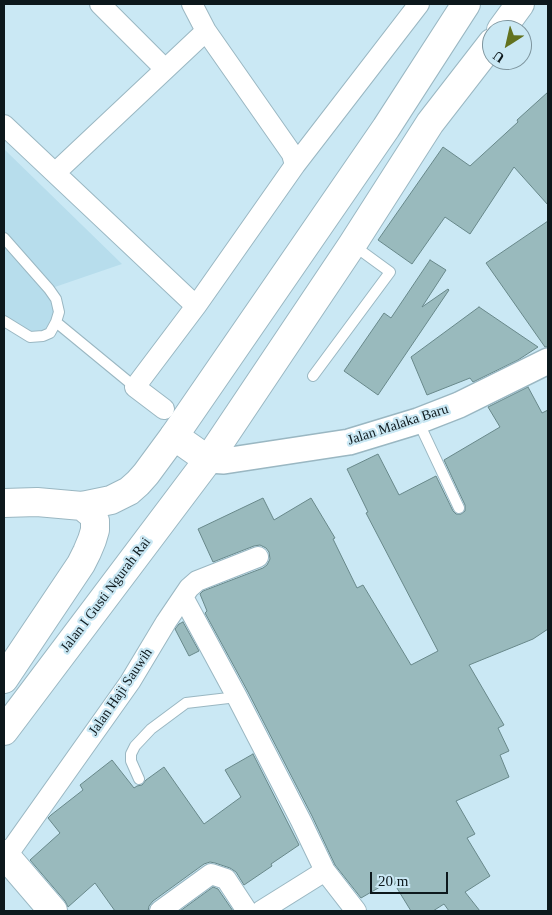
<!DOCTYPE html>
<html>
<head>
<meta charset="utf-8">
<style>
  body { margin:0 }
  #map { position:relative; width:552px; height:915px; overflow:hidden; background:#cae8f4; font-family:"Times New Roman",serif }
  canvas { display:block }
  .frame { position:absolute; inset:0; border:5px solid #0d181c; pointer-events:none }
  .north { position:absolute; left:482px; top:20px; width:50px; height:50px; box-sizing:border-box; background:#cae8f4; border:1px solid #7e959e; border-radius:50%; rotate:215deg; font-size:14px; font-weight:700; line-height:20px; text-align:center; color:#0d181c }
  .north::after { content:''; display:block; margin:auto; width:18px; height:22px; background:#62721f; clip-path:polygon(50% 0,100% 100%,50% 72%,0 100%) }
  .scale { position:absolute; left:370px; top:872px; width:78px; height:22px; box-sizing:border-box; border:2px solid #0d181c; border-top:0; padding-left:6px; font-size:15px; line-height:18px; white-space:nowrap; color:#0d181c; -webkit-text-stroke:4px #cae8f4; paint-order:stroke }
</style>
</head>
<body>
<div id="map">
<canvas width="552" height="915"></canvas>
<div class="frame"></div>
<div class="north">U</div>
<div class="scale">20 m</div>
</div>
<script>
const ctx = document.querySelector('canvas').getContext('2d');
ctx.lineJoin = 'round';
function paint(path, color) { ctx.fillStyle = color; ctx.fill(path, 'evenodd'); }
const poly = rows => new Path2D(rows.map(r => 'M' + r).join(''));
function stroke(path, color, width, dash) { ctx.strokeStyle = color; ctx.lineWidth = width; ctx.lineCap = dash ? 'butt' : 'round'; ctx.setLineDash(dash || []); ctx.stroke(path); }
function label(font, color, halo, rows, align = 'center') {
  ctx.font = font + ' "Times New Roman",serif'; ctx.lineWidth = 4.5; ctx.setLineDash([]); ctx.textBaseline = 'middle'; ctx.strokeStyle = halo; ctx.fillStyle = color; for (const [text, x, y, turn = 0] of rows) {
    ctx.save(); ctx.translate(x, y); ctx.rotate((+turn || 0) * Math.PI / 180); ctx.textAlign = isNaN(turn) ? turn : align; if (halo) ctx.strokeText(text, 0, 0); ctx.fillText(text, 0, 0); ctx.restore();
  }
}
paint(poly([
  [4,149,122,264,49,289,59,312,50,333,30,337,4,321]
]), '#b7ddec');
const building = poly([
  [548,92,548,205,514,167,470,234,445,217,412,264,378,240,443,147,470,166,518,122,517,120,548,92],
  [548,221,548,347,545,347,486,263,548,221],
  [430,260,446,270,422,307,448,289,449,290,378,395,344,371,384,313,391,318,430,260],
  [479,307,538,347,518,360,473,382,470,378,427,395,411,357,479,307],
  [528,387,542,413,548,410,548,629,533,639,469,665,504,725,498,728,509,751,500,755,509,777,456,801,475,834,467,838,490,876,465,892,480,911,449,911,444,904,433,911,411,911,392,880,361,898,335,865,312,816,248,692,205,613,207,611,200,594,203,591,263,568,267,565,270,559,269,552,266,548,260,545,254,546,213,562,198,529,263,498,274,520,311,498,335,538,333,539,357,588,363,585,411,665,438,651,366,513,368,512,347,469,378,454,399,495,436,476,453,511,456,514,461,514,465,511,465,505,444,460,500,427,488,407,528,387],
  [183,622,199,651,189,656,175,629,179,624,183,622],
  [253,754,299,845,271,864,272,866,244,885,236,872,230,868,215,863,210,862,204,864,153,901,149,906,148,911,115,911,95,883,68,907,65,901,30,860,60,833,48,818,51,815,83,790,80,785,112,760,134,788,137,786,142,785,146,780,164,767,204,824,241,797,225,770,253,754],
  [213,887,218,889,233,911,180,911,213,887]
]);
paint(building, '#99babd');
stroke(building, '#68888a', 1);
const service = poly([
  [4,238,49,289,56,299,59,312,56,322,50,333,43,336,30,337,4,321],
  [56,322,135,387],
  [313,376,390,272,353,245],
  [418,421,459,508],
  [139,779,131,761,131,754,135,746,151,729,186,703,237,697]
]);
const minor = poly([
  [100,4,165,69],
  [192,4,206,31,292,154,295,165],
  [4,125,196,306],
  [55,173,206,31],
  [164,409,135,387,196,306,295,165,419,4],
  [183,597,237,697,301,821,325,871,356,911],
  [6,857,130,682,166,622,189,588,197,581,258,557],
  [160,911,211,874,226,879,247,911],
  [261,911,325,871]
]);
const tertiary = poly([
  [208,460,224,461,349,442,418,421,459,405,548,361]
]);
const primary = poly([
  [4,503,37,502,82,506,111,500,129,491,138,483,146,474,174,436,208,460,4,731],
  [4,679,81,564,87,552,92,540,95,530,95,521,93,515,82,506],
  [4,854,53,911]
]);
const motorway = poly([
  [501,30,520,4],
  [174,436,386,128,466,4],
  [208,460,352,245,430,123,492,43]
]);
stroke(service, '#9ab7c2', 12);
stroke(minor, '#9ab7c2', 22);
stroke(tertiary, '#9ab7c2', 28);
stroke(primary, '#9ab7c2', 30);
stroke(motorway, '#9ab7c2', 30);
stroke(service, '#fff', 10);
stroke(minor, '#fff', 20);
stroke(tertiary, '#fff', 25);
stroke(primary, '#fff', 28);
stroke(motorway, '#fff', 28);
label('14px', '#0d181c', '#cae8f4', [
  ["Jalan Malaka Baru",398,425,-18],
  ["Jalan I Gusti Ngurah Rai",106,595,-53],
  ["Jalan Haji Sauwih",121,692,-56]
]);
</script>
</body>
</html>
